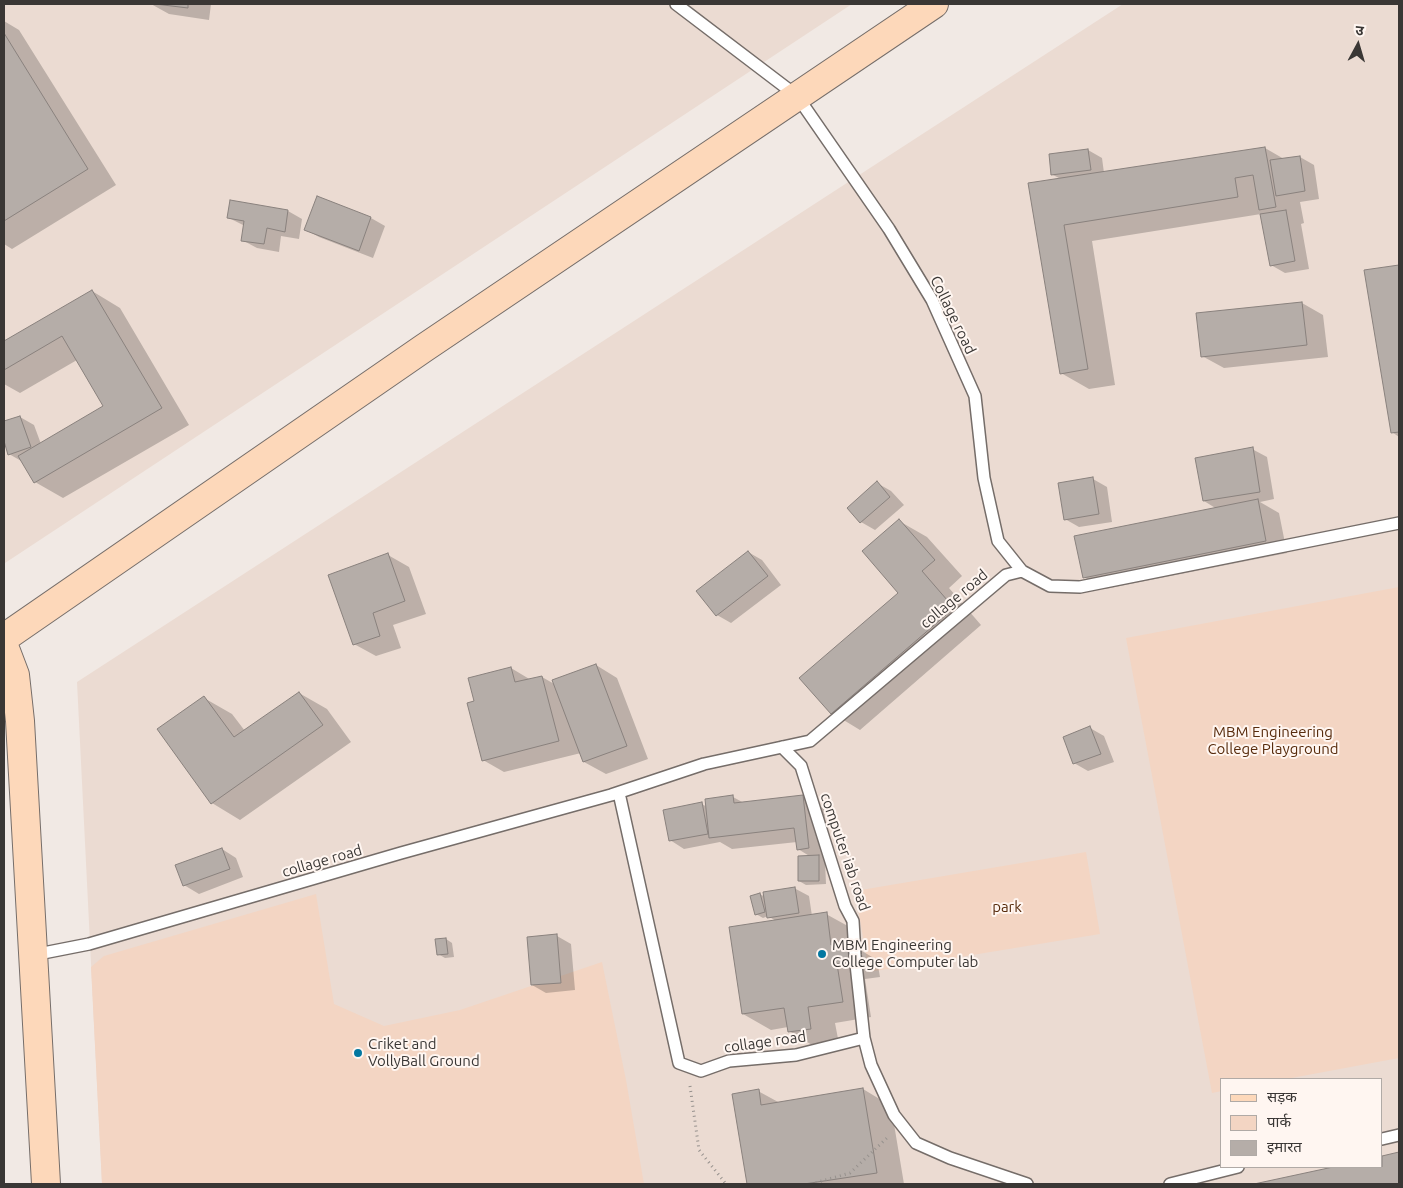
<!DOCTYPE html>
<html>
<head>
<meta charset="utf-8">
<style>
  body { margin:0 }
  #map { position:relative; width:1403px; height:1188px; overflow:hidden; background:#f1e9e4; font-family:Ubuntu,"Noto Sans Devanagari",sans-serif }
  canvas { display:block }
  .frame { position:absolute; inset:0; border:5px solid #3a3735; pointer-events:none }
  .legend { position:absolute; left:1220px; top:1078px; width:162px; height:90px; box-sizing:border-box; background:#fff6f1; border:1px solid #b0aaa6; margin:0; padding:6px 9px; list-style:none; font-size:15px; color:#3a3735 }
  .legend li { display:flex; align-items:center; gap:10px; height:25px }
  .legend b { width:25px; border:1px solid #b0aaa6 }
  .north { position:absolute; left:1333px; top:20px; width:50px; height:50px; -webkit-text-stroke:4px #fff6f1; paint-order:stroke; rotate:6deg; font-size:14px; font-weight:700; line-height:20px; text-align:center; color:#3a3735 }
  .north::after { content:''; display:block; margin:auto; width:18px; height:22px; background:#3a3735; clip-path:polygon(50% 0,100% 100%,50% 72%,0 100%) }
</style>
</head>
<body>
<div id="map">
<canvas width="1403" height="1188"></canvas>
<div class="frame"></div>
<ul class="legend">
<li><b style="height:6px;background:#fdd8ba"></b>सड़क</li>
<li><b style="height:14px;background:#f3d5c3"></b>पार्क</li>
<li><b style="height:14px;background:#b5ada8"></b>इमारत</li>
</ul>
<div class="north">उ</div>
</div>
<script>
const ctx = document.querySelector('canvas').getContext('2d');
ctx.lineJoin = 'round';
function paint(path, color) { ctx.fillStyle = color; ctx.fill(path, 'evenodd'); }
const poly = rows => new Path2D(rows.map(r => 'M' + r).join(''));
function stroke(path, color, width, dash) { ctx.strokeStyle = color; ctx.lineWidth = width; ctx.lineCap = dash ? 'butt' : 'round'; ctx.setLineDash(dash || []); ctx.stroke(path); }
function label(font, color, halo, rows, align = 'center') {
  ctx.font = font + ' Ubuntu,sans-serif'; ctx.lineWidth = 4; ctx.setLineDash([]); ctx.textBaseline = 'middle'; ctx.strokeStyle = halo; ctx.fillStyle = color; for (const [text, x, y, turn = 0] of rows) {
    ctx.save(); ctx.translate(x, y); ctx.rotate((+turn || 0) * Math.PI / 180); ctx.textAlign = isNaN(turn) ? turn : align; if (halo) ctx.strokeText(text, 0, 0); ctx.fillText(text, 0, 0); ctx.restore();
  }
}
paint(poly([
  [4,4,852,4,5,563],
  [1123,4,1399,4,1399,1184,102,1184,77,682],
  [1222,1079,1382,1079,1382,1167,1222,1167]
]), '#ebdbd2');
paint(poly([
  [1399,587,1399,1058,1286,1079,1222,1079,1222,1091,1212,1093,1126,638],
  [1086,852,1100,934,869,972,855,891],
  [316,894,334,1004,384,1026,460,1010,602,962,626,1080,644,1184,102,1184,91,967,104,956]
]), '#f3d5c3');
paint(poly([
  [151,4,211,4,209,20,169,14],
  [4,21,19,30,116,185,12,249,4,244],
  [1265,148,1284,159,1300,157,1314,165,1319,199,1300,202,1304,223,1301,224,1309,269,1285,273,1271,265,1261,214,1092,241,1115,385,1089,389,1061,373,1061,179,1053,175,1050,155,1088,150,1102,158,1104,173],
  [317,198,371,218,385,226,373,258,319,237,305,229],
  [231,202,288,211,302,219,299,239,281,236,279,252,257,248,242,240,245,226,229,218],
  [1399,266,1399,437,1392,432,1366,271],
  [92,291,120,308,189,425,63,498,35,482,23,462,9,454,4,438,4,423,20,417,34,425,41,444,105,407,77,360,20,393,4,384,4,343],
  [1302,303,1323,315,1328,357,1224,368,1202,356],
  [1252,449,1267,457,1274,499,1260,502,1279,513,1287,553,1105,589,1084,577,1217,509,1204,501],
  [1093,479,1107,487,1112,522,1079,527,1065,519],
  [877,483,891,491,904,505,875,530,861,522],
  [899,521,927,537,962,576,949,588,981,625,860,730,832,713,900,593],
  [748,552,762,560,781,585,731,623,717,615],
  [388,555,409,567,426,614,393,625,401,648,376,656,354,644],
  [596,665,617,678,648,759,606,774,584,762,581,753,504,772,483,760,475,702,511,668,531,680,542,677,556,685],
  [299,693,327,709,351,742,240,820,212,803,159,729,204,698,232,714,245,731],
  [1090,728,1104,736,1114,762,1088,771,1074,763],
  [802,796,824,809,830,860,825,861,826,884,806,885,799,881,811,857,798,849,797,842,732,849,720,842,684,849,670,840,702,804,707,807,733,797,744,803],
  [222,849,236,858,243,877,199,894,184,885],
  [794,888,809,896,812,916,826,914,855,930,857,948,877,960,880,977,865,979,871,1017,835,1023,839,1044,817,1048,789,1031,788,1027,771,1030,743,1014,776,921,768,916,763,918,756,914,760,894,765,897],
  [557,936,571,944,575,990,546,993,532,985,528,938],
  [446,939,452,943,454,957,445,958,438,954],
  [863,1089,891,1106,904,1184,748,1184,733,1095,758,1091,780,1103],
  [1399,1153,1399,1184,1260,1184,1339,1167,1382,1167,1382,1157]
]), '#0003');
const building = poly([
  [155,4,188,4,188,8,155,4],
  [4,33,88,169,4,221,4,33],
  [1265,147,1276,207,1259,210,1253,175,1235,178,1238,197,1064,225,1088,369,1060,374,1028,183,1265,147],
  [1088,149,1091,170,1051,175,1049,154,1088,149],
  [1300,156,1305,191,1276,196,1270,160,1300,156],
  [317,196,371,217,359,251,304,230,317,196],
  [230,200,288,210,285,232,267,228,264,244,241,241,244,221,227,218,230,200],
  [1286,210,1295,261,1270,266,1260,214,1286,210],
  [1399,265,1399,432,1391,433,1364,270,1399,265],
  [92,290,162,408,34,483,18,456,103,406,62,336,4,370,4,341,92,290],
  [1302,302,1307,345,1201,357,1196,313,1302,302],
  [20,416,31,447,8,455,4,441,4,421,20,416],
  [1253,447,1260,492,1203,501,1195,458,1253,447],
  [1093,477,1099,514,1064,520,1058,483,1093,477],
  [877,481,890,497,860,523,847,508,877,481],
  [1258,499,1266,541,1083,578,1074,536,1258,499],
  [899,519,935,560,922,571,954,608,831,714,799,678,898,593,862,551,899,519],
  [748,551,768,576,716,616,696,591,748,551],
  [388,553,405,601,373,613,380,636,353,645,328,575,388,553],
  [596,664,627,746,583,762,552,680,596,664],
  [511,667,515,682,542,676,559,741,482,761,467,703,474,701,468,678,511,667],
  [299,692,323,725,211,804,157,729,204,696,234,737,299,692],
  [1090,726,1101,754,1073,764,1063,737,1090,726],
  [733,795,734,803,803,795,809,848,797,850,794,828,709,838,705,799,733,795],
  [702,802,708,834,669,841,663,810,702,802],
  [222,848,230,869,183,886,175,865,222,848],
  [819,855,819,881,798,881,798,856,819,855],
  [795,887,799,913,767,918,763,892,795,887],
  [760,893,765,912,755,915,750,896,760,893],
  [827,912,831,945,849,942,852,962,837,964,843,1002,808,1007,811,1029,788,1032,784,1008,742,1014,729,927,827,912],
  [557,934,561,983,531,985,527,937,557,934],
  [446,938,448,954,437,955,435,939,446,938],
  [863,1088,877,1173,804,1184,747,1184,732,1094,759,1089,761,1105,863,1088],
  [1399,1152,1399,1184,1254,1184,1333,1167,1382,1167,1382,1156,1399,1152]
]);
paint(building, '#b5ada8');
stroke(building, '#8a827e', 1);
const lane = poly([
  [676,4,797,96,889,229,932,300,975,396,984,478,998,541,1022,571],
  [782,747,801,766,845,906,853,921,855,955,864,1038,871,1065,894,1115,916,1143,950,1158,1027,1184],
  [619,793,679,1063,701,1071,729,1061,796,1055,864,1038],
  [33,955,89,944,401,853,611,795,704,764,810,741,1006,575,1022,571,1050,586,1080,587,1399,523],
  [1382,1139,1399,1135],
  [1170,1184,1238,1167]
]);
const secondary = poly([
  [4,638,424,348,934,4],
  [4,646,15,675,20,721,46,1184]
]);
stroke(lane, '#756d69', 14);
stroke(secondary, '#756d69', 30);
stroke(poly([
  [690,1086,699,1150,726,1184],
  [811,1184,850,1173,889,1136]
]), '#96918d', 3, [1, 4]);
stroke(lane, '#fff', 11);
stroke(secondary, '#fdd8ba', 28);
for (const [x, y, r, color] of [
  [822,954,5,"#0378a1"],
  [358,1053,5,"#0378a1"]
]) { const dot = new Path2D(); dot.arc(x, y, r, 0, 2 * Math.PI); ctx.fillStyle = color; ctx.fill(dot); stroke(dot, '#fff6f1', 2); }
label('15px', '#3a3735', '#fff6f1', [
  ["Collage road",953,315,64],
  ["collage road",954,599,-40],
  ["computer iab road",845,852,71],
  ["collage road",322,861,-16],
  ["collage road",765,1042,-8]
]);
label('15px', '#582c0d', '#fff6f1', [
  ["MBM Engineering",1273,732],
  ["College Playground",1273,749],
  ["park",1007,907]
]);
label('15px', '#3a3735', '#fff6f1', [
  ["MBM Engineering",832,945],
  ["College Computer lab",832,962],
  ["Criket and",368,1044],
  ["VollyBall Ground",368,1061]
], 'left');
</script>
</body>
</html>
